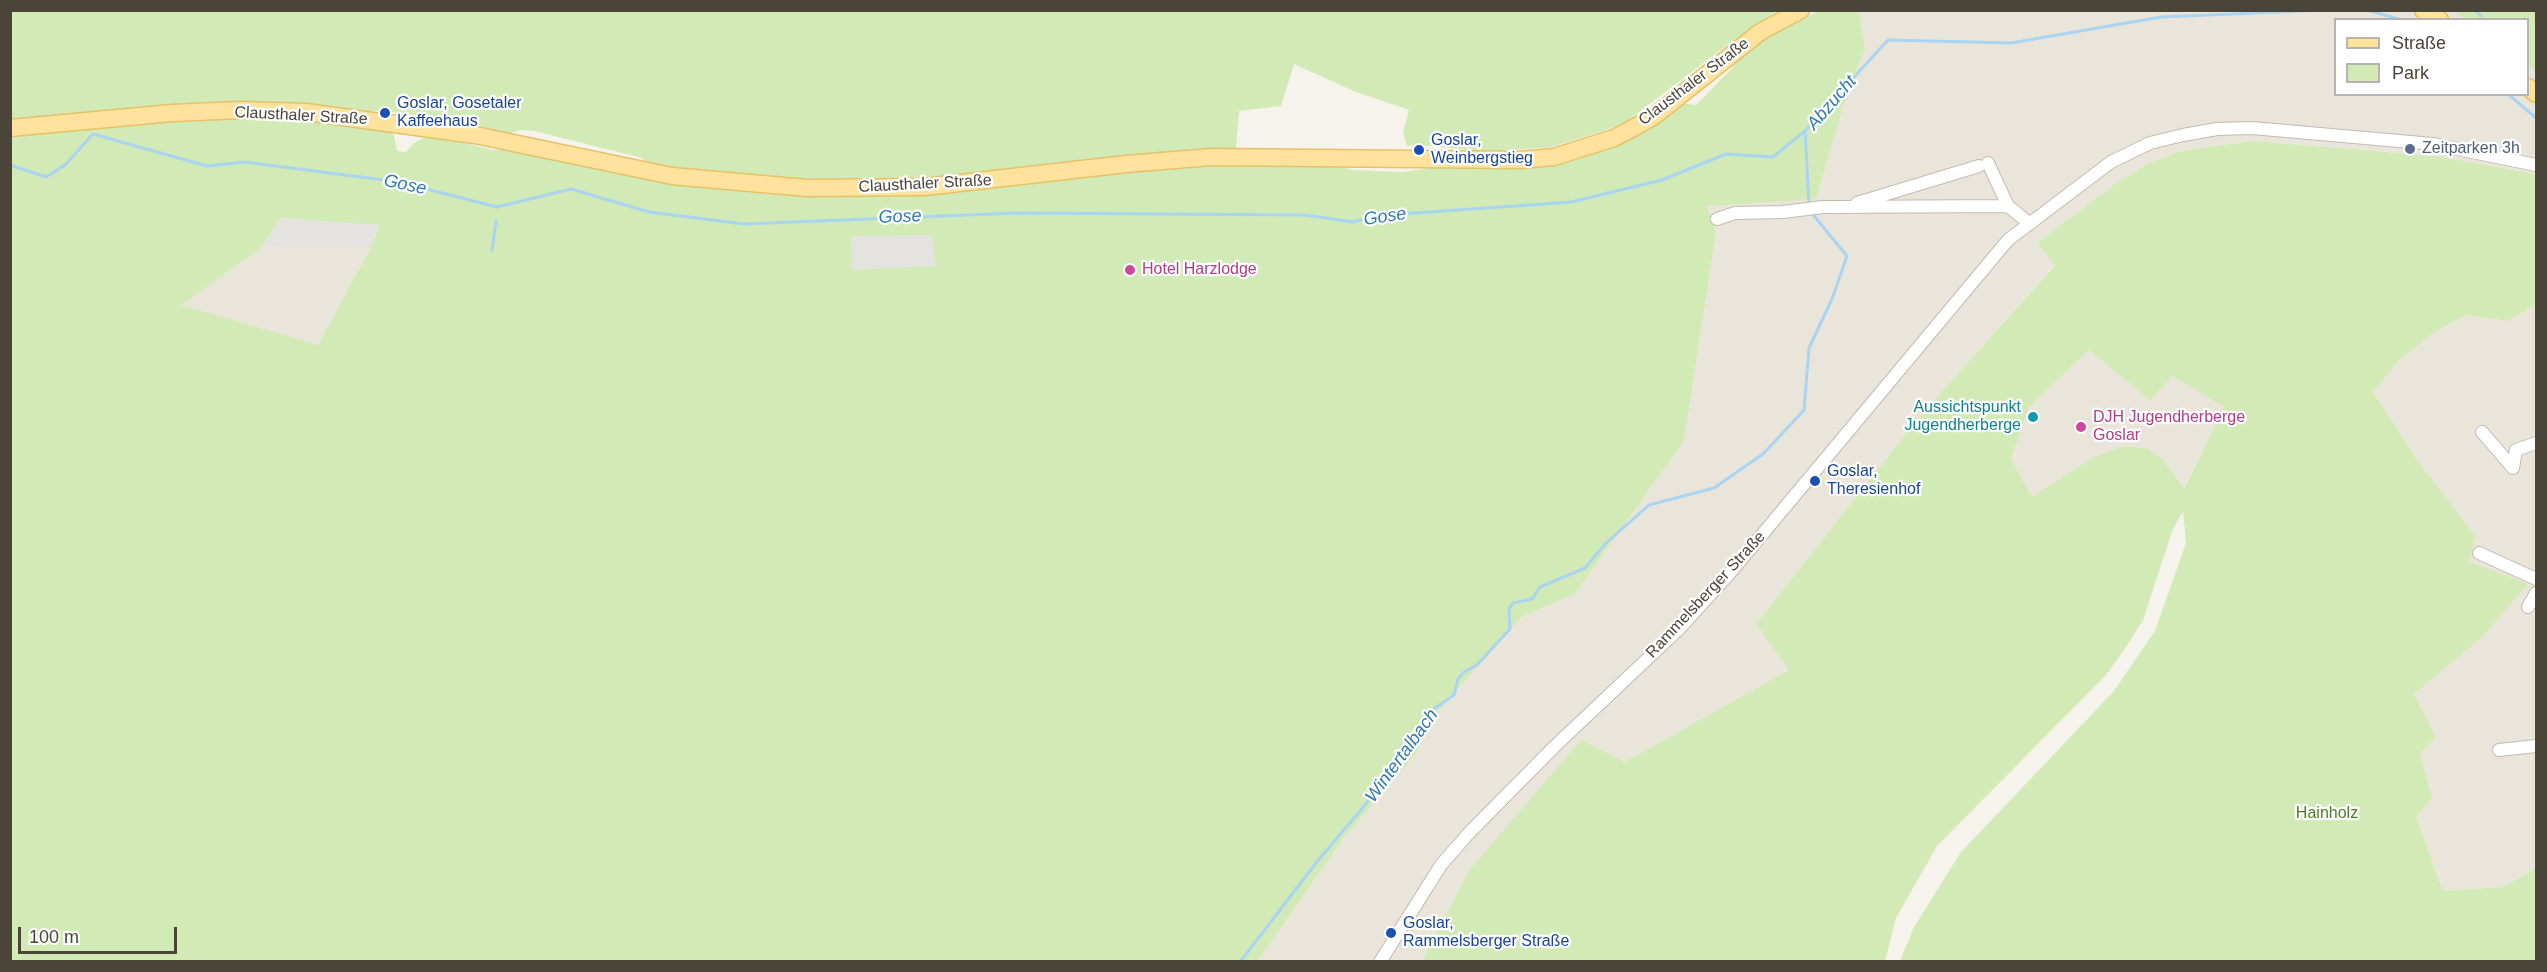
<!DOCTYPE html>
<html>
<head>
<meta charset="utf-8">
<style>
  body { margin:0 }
  #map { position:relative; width:2547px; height:972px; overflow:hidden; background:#f6f3ec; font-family:Helvetica,sans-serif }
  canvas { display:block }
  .frame { position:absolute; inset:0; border:12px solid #4b4439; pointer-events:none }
  .legend { position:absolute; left:2334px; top:18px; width:195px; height:78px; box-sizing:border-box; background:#fff; border:2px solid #b7b4b0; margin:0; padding:8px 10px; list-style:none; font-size:18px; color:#4b4439 }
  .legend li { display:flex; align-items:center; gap:12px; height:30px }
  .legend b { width:30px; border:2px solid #b7b4b0 }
  .scale { position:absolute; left:18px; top:927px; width:159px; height:27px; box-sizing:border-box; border:3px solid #4b4439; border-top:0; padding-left:8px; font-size:18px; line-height:21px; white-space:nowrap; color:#4b4439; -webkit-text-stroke:4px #fff; paint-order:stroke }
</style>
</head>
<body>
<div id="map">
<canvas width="2547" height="972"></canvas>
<div class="frame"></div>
<ul class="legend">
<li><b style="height:8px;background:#ffe39c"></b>Straße</li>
<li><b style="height:16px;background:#d2eab5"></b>Park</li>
</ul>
<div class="scale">100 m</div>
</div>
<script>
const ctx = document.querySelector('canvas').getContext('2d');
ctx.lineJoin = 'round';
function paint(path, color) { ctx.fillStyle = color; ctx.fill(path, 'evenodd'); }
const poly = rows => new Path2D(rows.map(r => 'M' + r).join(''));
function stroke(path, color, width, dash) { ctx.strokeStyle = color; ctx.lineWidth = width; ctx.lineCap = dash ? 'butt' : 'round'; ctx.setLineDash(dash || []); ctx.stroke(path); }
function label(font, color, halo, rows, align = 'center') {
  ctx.font = font + ' Helvetica,sans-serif'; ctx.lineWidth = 4.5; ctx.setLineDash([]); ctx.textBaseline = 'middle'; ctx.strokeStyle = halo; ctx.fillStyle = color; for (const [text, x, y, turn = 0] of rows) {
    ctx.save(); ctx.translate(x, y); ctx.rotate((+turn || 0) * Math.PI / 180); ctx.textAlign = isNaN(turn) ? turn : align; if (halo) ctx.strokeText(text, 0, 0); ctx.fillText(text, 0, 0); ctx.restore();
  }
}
paint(poly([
  [1859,11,2536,11,2536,174,2435,156,2253,141,2180,151,2147,164,2115,184,2037,243,2055,264,1920,416,1756,624,1790,670,1625,762,1468,872,1422,961,1257,962,1344,838,1416,754,1426,725,1521,617,1575,594,1684,441,1716,233,1707,206,1841,113,1865,49],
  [2336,20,2528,20,2528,94,2336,94],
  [371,247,318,346,180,305,261,248],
  [2536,305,2536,868,2504,887,2443,891,2416,817,2432,798,2420,754,2436,737,2414,694,2480,639,2469,562,2417,460,2373,392,2400,359,2438,330,2466,315,2507,321],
  [2089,350,2150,399,2173,375,2224,407,2183,490,2162,458,2094,457,2032,498,2011,459,2029,407]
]), '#eae5da');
paint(poly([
  [10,11,1777,11,1728,44,1630,119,1609,129,1552,147,1490,152,1419,145,1407,146,1403,132,1409,110,1356,92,1294,64,1281,106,1239,111,1236,148,974,177,855,183,757,178,649,165,642,158,534,131,520,130,504,135,422,120,411,115,381,110,367,112,11,122],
  [1819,11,1859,11,1865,49,1841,113,1816,199,1707,206,1716,233,1684,441,1575,594,1521,617,1426,725,1416,754,1344,838,1257,962,11,961,10,133,138,121,269,116,389,128,394,135,397,151,406,152,414,143,429,135,493,150,514,149,755,191,1171,166,1327,163,1352,170,1405,172,1433,167,1556,164,1680,103,1696,105,1733,67,1739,57,1784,27],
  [281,218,379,226,371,247,318,345,181,305,261,248],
  [2451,11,2536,11,2536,71,2528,64,2528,20,2467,19],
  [2253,141,2435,156,2536,174,2536,305,2507,321,2466,315,2438,330,2400,359,2373,392,2417,460,2475,536,2469,562,2528,584,2480,639,2414,694,2436,737,2420,754,2432,798,2416,817,2443,891,2504,887,2536,868,2536,961,1900,961,1914,927,1961,852,2114,691,2155,631,2186,543,2183,511,2173,529,2143,620,2128,644,2106,675,1937,846,1896,918,1885,961,1422,961,1468,872,1581,740,1625,762,1789,670,1756,624,1920,416,2055,265,2037,243,2115,184,2147,164,2180,151],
  [2089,350,2150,400,2173,376,2224,407,2184,489,2162,458,2148,449,2124,446,2094,457,2032,497,2011,459,2029,407]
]), '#d2eab5');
paint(poly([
  [281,218,379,225,371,247,261,248],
  [932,235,935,266,852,270,851,236]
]), '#e5e3e0');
stroke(poly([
  [2367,10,2402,20],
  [2475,10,2481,16],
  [2508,94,2536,118],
  [10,165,46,177,65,165,93,134,207,166,245,162,399,182,497,207,571,189,649,212,744,224,1017,213,1305,215,1353,222,1373,216,1571,202,1662,180,1726,154,1773,157,1805,131],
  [1809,204,1805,131,1888,40,2011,43,2161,17,2325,10],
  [492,250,496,221],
  [1240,962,1316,863,1408,754,1409,743,1431,711,1454,695,1458,679,1464,672,1477,665,1510,629,1509,609,1513,603,1532,599,1540,587,1585,568,1606,543,1649,505,1714,488,1763,454,1804,410,1809,348,1832,299,1847,256,1810,211]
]), '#a9d4f2', 3);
const minor = poly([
  [1988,163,2008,206],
  [1857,203,1979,166],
  [1717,219,1735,213,1783,212,1823,207,2008,206,2029,223],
  [2482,432,2513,468,2516,450,2536,443],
  [2479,553,2536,579],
  [2528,607,2536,593],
  [2499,750,2536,746],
  [1380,962,1441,865,1468,834,1555,746,1679,629,1730,573,2008,240,2111,162,2150,143,2183,135,2217,129,2252,128,2433,144,2536,165]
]);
const major = poly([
  [2423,10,2440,20],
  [2528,87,2536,94],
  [10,128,172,113,240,110,306,112,475,135,672,176,807,188,925,187,1126,164,1211,157,1520,160,1554,157,1614,138,1635,127,1653,117,1760,32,1801,10]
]);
stroke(minor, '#c2bbae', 14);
stroke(major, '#e6c16a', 19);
stroke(minor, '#fff', 12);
stroke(major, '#ffe39c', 16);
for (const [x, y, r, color] of [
  [385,113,6,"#1a4fb4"],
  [2410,149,6,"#5c6f8a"],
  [1419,150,6,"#1a4fb4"],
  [1130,270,6,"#d1479c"],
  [2033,417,6,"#0f9aa8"],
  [2081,427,6,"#d1479c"],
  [1815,481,6,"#1a4fb4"],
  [1391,933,6,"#1a4fb4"]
]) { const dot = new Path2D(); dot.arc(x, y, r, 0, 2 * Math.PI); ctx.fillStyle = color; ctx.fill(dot); stroke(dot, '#fff', 2); }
label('16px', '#4b4439', '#fff', [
  ["Clausthaler Straße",1694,82,-37],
  ["Clausthaler Straße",301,116,3],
  ["Clausthaler Straße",925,184,-3],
  ["Rammelsberger Straße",1706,595,-47]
]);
label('16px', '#164399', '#fff', [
  ["Goslar, Gosetaler",397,104],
  ["Kaffeehaus",397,122],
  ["Goslar,",1431,141],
  ["Weinbergstieg",1431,159],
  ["Goslar,",1827,472],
  ["Theresienhof",1827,490],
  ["Goslar,",1403,924],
  ["Rammelsberger Straße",1403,942]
], 'left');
label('16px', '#4e5e75', '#fff', [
  ["Zeitparken 3h",2422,149]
], 'left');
label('16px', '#b23c85', '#fff', [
  ["Hotel Harzlodge",1142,270],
  ["DJH Jugendherberge",2093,418],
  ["Goslar",2093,436]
], 'left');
label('16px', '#0d838f', '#fff', [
  ["Aussichtspunkt",2021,408],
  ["Jugendherberge",2021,426]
], 'right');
label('16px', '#4a7f2a', '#fff', [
  ["Hainholz",2327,814]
]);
label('italic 18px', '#2e7ab2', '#fff', [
  ["Abzucht",1832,103,-49],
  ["Gose",405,185,12],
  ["Gose",900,217,-2],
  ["Gose",1385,217,-8],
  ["Wintertalbach",1402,756,-54]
]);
</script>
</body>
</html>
